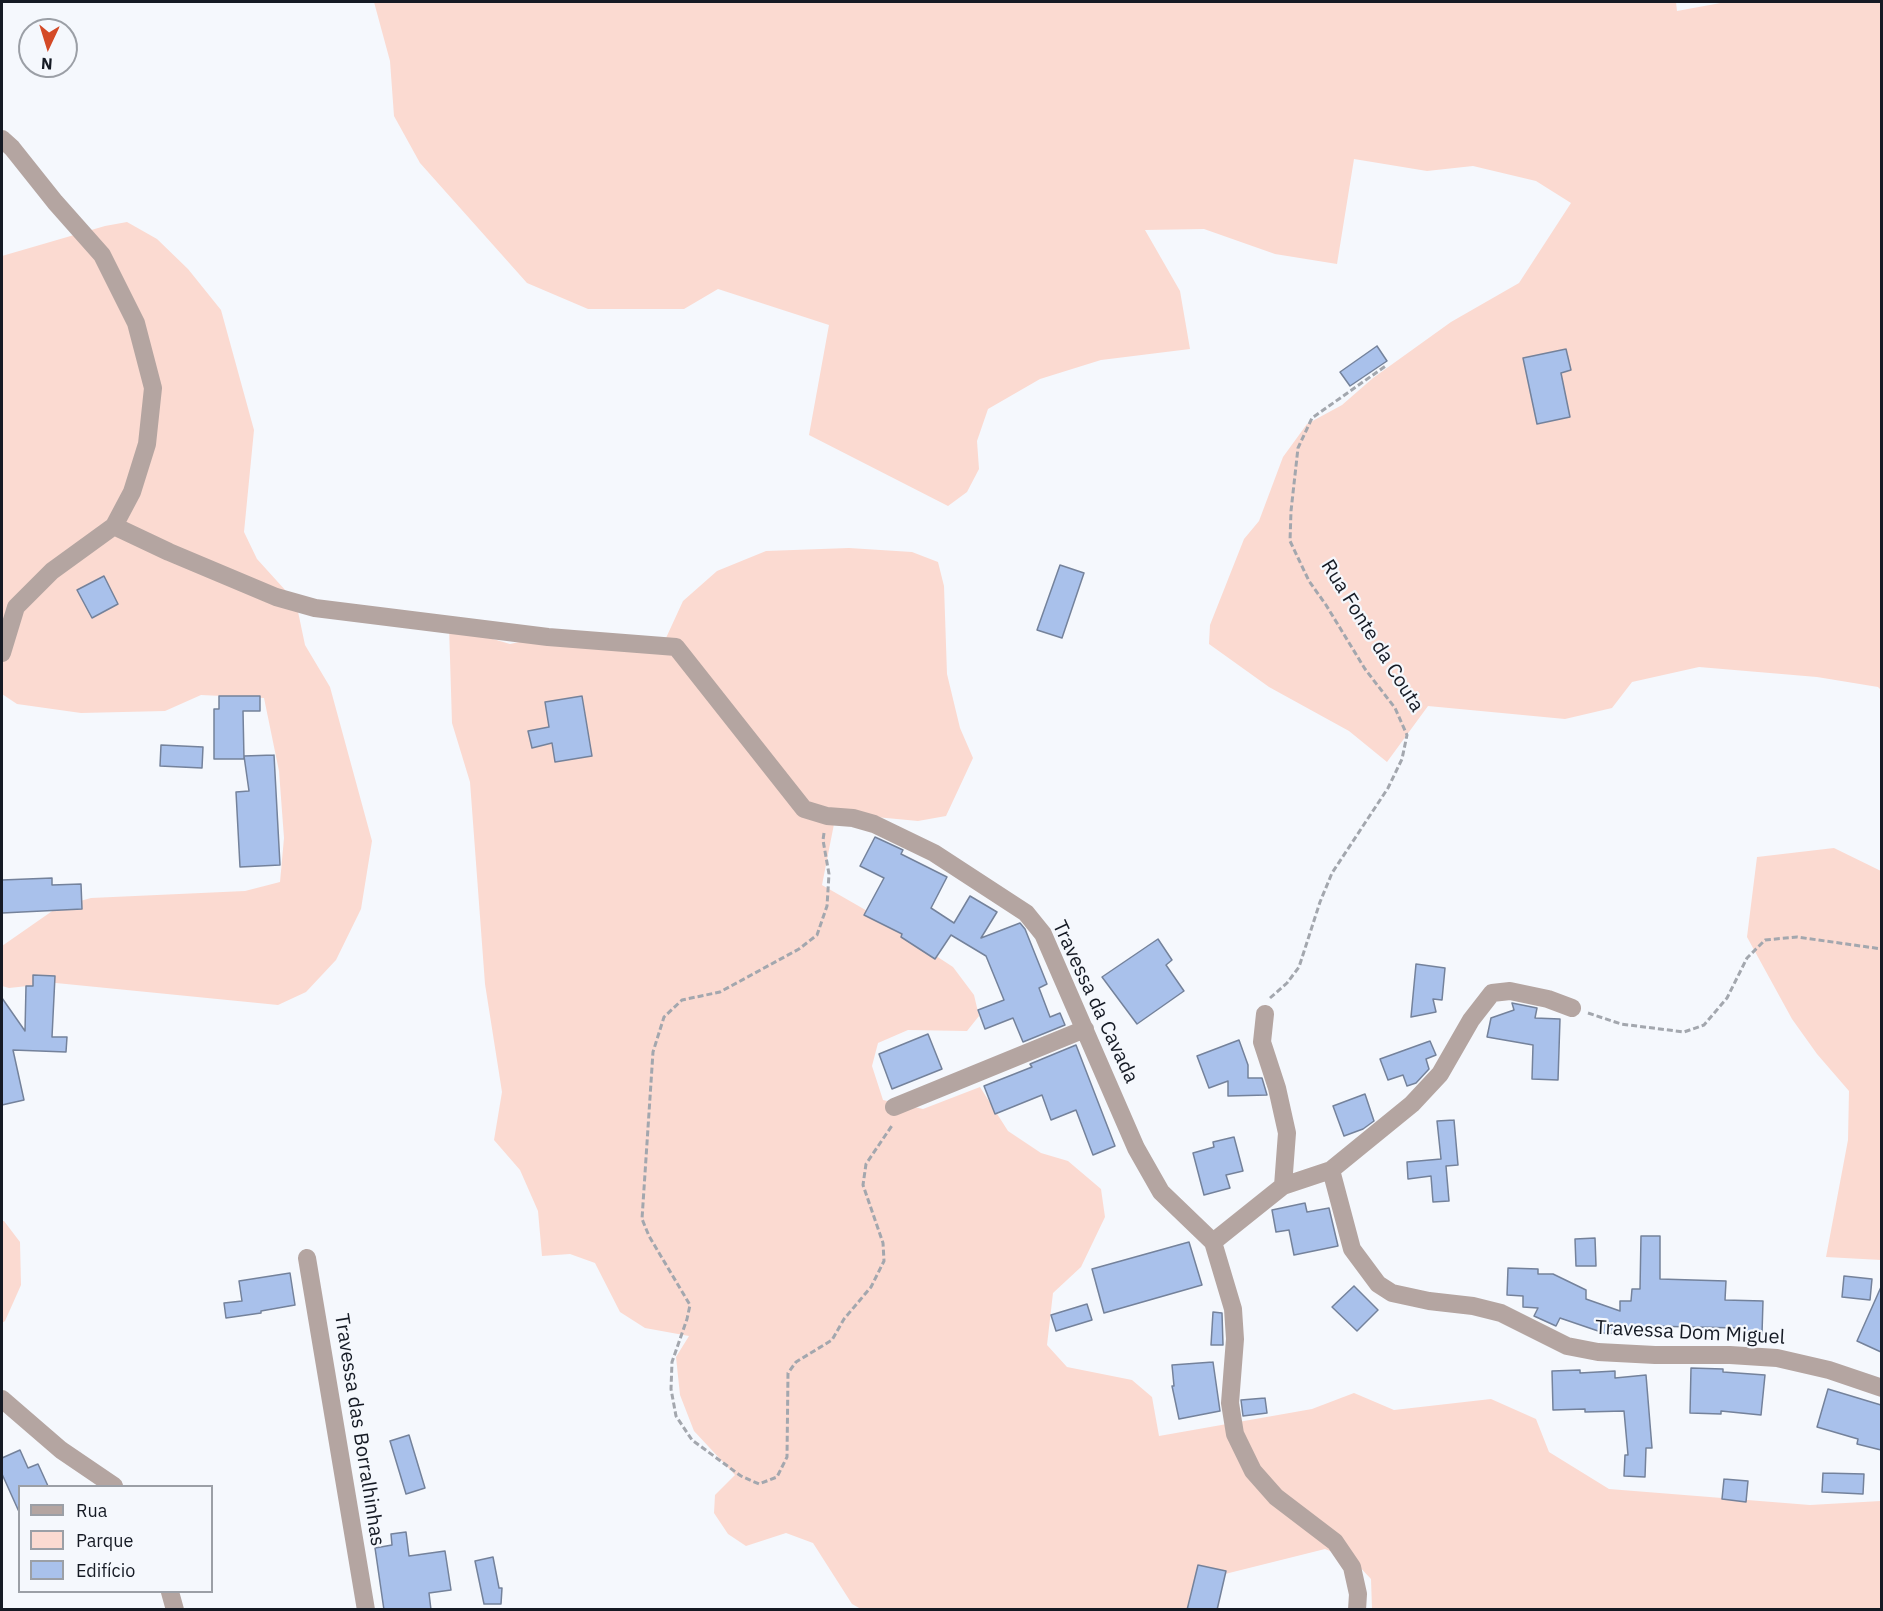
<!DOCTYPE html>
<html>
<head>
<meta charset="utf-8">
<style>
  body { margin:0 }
  #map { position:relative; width:1883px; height:1611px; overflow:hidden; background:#f5f8fd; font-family:"IBM Plex Sans",sans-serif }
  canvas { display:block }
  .frame { position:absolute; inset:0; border:3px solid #151a24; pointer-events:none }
  .legend { position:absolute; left:18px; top:1485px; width:195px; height:108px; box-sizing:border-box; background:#f5f8fd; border:2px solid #9b9fa6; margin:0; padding:8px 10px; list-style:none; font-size:18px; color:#151a24 }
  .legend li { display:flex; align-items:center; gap:12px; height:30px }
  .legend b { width:30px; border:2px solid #9b9fa6 }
  .north { position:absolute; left:18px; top:18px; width:60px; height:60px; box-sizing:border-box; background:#f5f8fd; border:2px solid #9b9fa6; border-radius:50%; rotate:184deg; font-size:16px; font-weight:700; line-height:24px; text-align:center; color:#151a24 }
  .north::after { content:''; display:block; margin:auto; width:21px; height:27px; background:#d44a27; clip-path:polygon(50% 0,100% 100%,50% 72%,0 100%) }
</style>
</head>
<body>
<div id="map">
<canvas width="1883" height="1611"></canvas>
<div class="frame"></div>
<ul class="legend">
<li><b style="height:8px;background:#b4a5a1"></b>Rua</li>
<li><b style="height:16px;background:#fbdad1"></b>Parque</li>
<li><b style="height:16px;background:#a9c1eb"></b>Edifício</li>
</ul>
<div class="north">N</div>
</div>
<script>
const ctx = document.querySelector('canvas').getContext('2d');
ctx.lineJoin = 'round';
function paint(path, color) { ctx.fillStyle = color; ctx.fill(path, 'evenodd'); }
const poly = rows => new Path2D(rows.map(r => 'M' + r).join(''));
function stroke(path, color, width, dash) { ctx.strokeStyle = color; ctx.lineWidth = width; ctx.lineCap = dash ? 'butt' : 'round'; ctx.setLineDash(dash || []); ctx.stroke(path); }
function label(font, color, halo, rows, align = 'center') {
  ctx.font = font + ' "IBM Plex Sans",sans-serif'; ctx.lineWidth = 4.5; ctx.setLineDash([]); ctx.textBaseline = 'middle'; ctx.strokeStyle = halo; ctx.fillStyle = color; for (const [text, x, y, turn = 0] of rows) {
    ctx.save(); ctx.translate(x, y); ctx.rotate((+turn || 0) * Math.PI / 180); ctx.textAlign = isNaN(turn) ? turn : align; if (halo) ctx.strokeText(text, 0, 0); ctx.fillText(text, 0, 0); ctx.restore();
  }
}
paint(poly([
  [374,2,1676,2,1677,11,1726,2,1881,2,1881,690,1878,687,1817,677,1699,667,1632,682,1612,708,1565,719,1428,706,1387,762,1349,731,1269,687,1209,644,1210,625,1244,539,1259,521,1283,457,1307,424,1342,405,1373,378,1451,322,1519,283,1571,203,1536,181,1473,166,1427,171,1354,159,1337,264,1275,254,1204,229,1145,230,1180,291,1190,349,1101,360,1040,379,988,409,977,441,979,469,967,492,948,506,809,435,829,325,718,289,684,309,588,309,527,283,420,163,394,116,390,61],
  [127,222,157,239,188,269,221,310,254,430,244,532,257,559,296,602,305,645,330,687,372,841,361,909,336,960,306,992,278,1005,56,983,9,988,2,986,2,946,58,907,91,898,245,891,280,882,284,838,279,771,264,698,201,695,165,711,81,713,17,704,2,694,2,256,105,226],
  [849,548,912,552,938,562,944,586,947,674,960,728,973,758,946,816,918,821,844,814,834,824,822,885,869,912,953,967,974,995,979,1016,967,1031,908,1030,878,1043,872,1066,883,1100,923,1109,980,1087,1008,1131,1041,1153,1068,1161,1101,1189,1105,1217,1081,1267,1053,1293,1047,1345,1067,1367,1132,1380,1152,1397,1159,1436,1312,1409,1354,1393,1394,1410,1491,1399,1536,1419,1549,1452,1609,1489,1810,1505,1881,1501,1881,1609,1372,1609,1371,1579,1353,1560,1325,1549,1197,1581,1191,1609,861,1609,852,1604,813,1543,786,1533,746,1546,728,1534,714,1513,715,1495,735,1475,694,1431,680,1395,676,1357,689,1336,645,1328,620,1312,595,1263,570,1254,542,1256,538,1211,520,1170,494,1140,502,1092,485,984,470,782,452,723,449,626,510,644,543,637,666,638,683,601,717,571,766,551],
  [1834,848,1881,871,1881,1260,1826,1257,1848,1140,1849,1091,1817,1054,1792,1019,1747,937,1757,857],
  [2,1221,4,1221,20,1242,21,1285,5,1321,2,1323]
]), '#fbdad1');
const building = poly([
  [1377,346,1387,361,1350,386,1340,372,1377,346],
  [1566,349,1571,370,1561,373,1570,417,1537,424,1523,358,1566,349],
  [1060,565,1084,573,1062,638,1037,630,1060,565],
  [104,576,118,604,92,618,77,590,104,576],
  [219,696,260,696,260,711,243,711,244,759,214,759,214,709,219,709,219,696],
  [582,696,592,756,555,762,552,743,532,748,528,731,549,727,545,702,582,696],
  [161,745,203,747,202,768,160,766,161,745],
  [274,755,280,865,240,867,236,792,249,791,244,756,274,755],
  [875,837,903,850,901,854,947,877,931,908,954,923,970,896,997,912,981,938,1020,923,1025,929,1047,984,1039,988,1050,1017,1060,1013,1065,1025,1023,1042,1013,1018,985,1029,978,1010,1004,1000,986,956,951,935,935,959,901,937,902,934,864,915,884,878,860,866,875,837],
  [52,878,52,885,81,884,82,909,2,913,2,880,52,878],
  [1158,939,1172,960,1166,965,1184,991,1137,1024,1102,977,1158,939],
  [1416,964,1445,968,1442,1000,1433,999,1436,1012,1411,1017,1416,964],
  [33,975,55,976,52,1037,67,1037,66,1052,13,1050,24,1100,2,1105,2,998,25,1031,26,986,33,986,33,975],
  [1512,1003,1537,1008,1535,1018,1560,1019,1558,1080,1532,1079,1533,1045,1487,1037,1491,1018,1514,1010,1512,1003],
  [928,1034,942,1069,892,1089,879,1054,928,1034],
  [1239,1040,1248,1065,1248,1078,1262,1078,1267,1095,1228,1096,1228,1081,1209,1088,1197,1056,1239,1040],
  [1430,1041,1436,1055,1426,1059,1429,1069,1416,1083,1407,1086,1403,1075,1388,1080,1380,1059,1430,1041],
  [1076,1045,1115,1146,1093,1155,1076,1110,1051,1120,1042,1095,995,1114,984,1086,1032,1067,1030,1064,1076,1045],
  [1365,1094,1374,1121,1363,1129,1344,1136,1333,1106,1365,1094],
  [1454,1120,1458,1165,1446,1166,1449,1201,1433,1202,1431,1176,1408,1179,1407,1162,1441,1159,1437,1121,1454,1120],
  [1234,1137,1243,1171,1226,1175,1230,1188,1204,1195,1193,1153,1214,1147,1213,1142,1234,1137],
  [1305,1203,1307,1212,1329,1208,1338,1246,1294,1255,1289,1230,1276,1232,1272,1210,1305,1203],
  [1641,1236,1660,1236,1660,1279,1726,1281,1725,1300,1763,1301,1762,1334,1738,1333,1738,1328,1649,1326,1648,1334,1604,1333,1560,1318,1556,1326,1534,1316,1538,1308,1523,1307,1523,1296,1507,1295,1508,1268,1538,1269,1538,1274,1553,1274,1586,1290,1586,1299,1620,1311,1620,1301,1631,1301,1632,1289,1640,1289,1641,1236],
  [1595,1238,1596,1266,1576,1266,1575,1239,1595,1238],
  [1189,1242,1202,1285,1104,1313,1092,1269,1189,1242],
  [290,1273,295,1305,261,1311,261,1313,226,1318,224,1303,242,1301,239,1281,290,1273],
  [1844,1276,1872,1279,1870,1300,1842,1297,1844,1276],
  [1354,1286,1378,1310,1357,1331,1332,1307,1354,1286],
  [1881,1287,1881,1352,1857,1341,1881,1287],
  [1087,1304,1092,1320,1056,1331,1051,1315,1087,1304],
  [1213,1312,1222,1313,1223,1345,1211,1345,1213,1312],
  [1213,1362,1220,1411,1179,1419,1172,1386,1174,1386,1172,1365,1213,1362],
  [1691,1368,1723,1369,1723,1372,1765,1375,1761,1415,1721,1411,1721,1414,1690,1413,1691,1368],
  [1580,1370,1580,1373,1615,1371,1615,1378,1646,1375,1652,1448,1646,1448,1645,1477,1624,1476,1625,1455,1628,1455,1624,1411,1585,1412,1585,1409,1553,1410,1552,1371,1580,1370],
  [1828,1389,1881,1405,1881,1450,1857,1444,1858,1439,1817,1427,1828,1389],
  [1265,1398,1267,1413,1243,1416,1241,1400,1265,1398],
  [409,1435,425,1488,406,1494,390,1441,409,1435],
  [20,1450,28,1468,38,1464,48,1486,20,1486,20,1514,2,1474,2,1458,20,1450],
  [1823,1473,1864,1474,1863,1494,1822,1492,1823,1473],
  [1724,1479,1748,1481,1746,1502,1722,1499,1724,1479],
  [406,1532,409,1556,445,1551,451,1590,429,1593,431,1610,384,1610,375,1548,392,1545,391,1534,406,1532],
  [493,1557,499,1588,502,1588,501,1604,484,1604,475,1561,493,1557],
  [1198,1565,1226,1571,1217,1610,1187,1610,1198,1565]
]);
paint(building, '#a9c1eb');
stroke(building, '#74829b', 1.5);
stroke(poly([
  [824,833,823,840,829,874,827,906,817,935,799,949,720,992,682,1000,664,1017,653,1052,642,1219,649,1236,690,1305,687,1319,672,1362,671,1389,676,1416,692,1440,741,1476,759,1484,777,1477,787,1457,788,1373,796,1362,832,1340,844,1319,871,1287,884,1261,883,1243,863,1185,866,1164,893,1124],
  [1270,998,1287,983,1299,967,1320,902,1332,873,1388,788,1402,759,1407,735,1395,708,1365,669,1326,605,1309,581,1290,541,1291,511,1298,448,1312,418,1387,365],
  [1588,1013,1621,1024,1684,1032,1704,1025,1727,998,1747,958,1765,940,1797,937,1882,949]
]), '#a3a7ae', 3, [6, 3]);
stroke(poly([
  [2,139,12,148,55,202,102,255,136,323,153,388,147,444,132,492,114,526,52,571,16,607,2,653],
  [114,526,169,552,276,597,315,608,548,637,676,647,804,809,827,816,853,818,874,824,934,853,1026,913,1043,934,1136,1148,1161,1192,1213,1242,1233,1309,1235,1339,1230,1403,1235,1434,1253,1471,1276,1497,1335,1542,1352,1567,1358,1594,1357,1610],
  [1265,1014,1262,1042,1277,1088,1287,1133,1283,1186],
  [894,1107,1085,1029],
  [1331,1170,1352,1249,1378,1284,1392,1293,1429,1301,1473,1306,1501,1313,1567,1346,1598,1352,1655,1355,1730,1355,1777,1358,1829,1370,1882,1388],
  [1213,1242,1283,1186,1331,1170,1412,1104,1440,1074,1471,1020,1492,993,1510,991,1548,999,1572,1008],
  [307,1258,366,1610],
  [2,1399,61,1450,114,1486],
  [170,1592,175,1610]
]), '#b4a5a1', 18);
label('20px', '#151a24', '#f5f8fd', [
  ["Rua Fonte da Couta",1372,636,58],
  ["Travessa da Cavada",1095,1002,65],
  ["Travessa Dom Miguel",1690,1333,3],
  ["Travessa das Borralhinhas",359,1430,81]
]);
</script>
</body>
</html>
